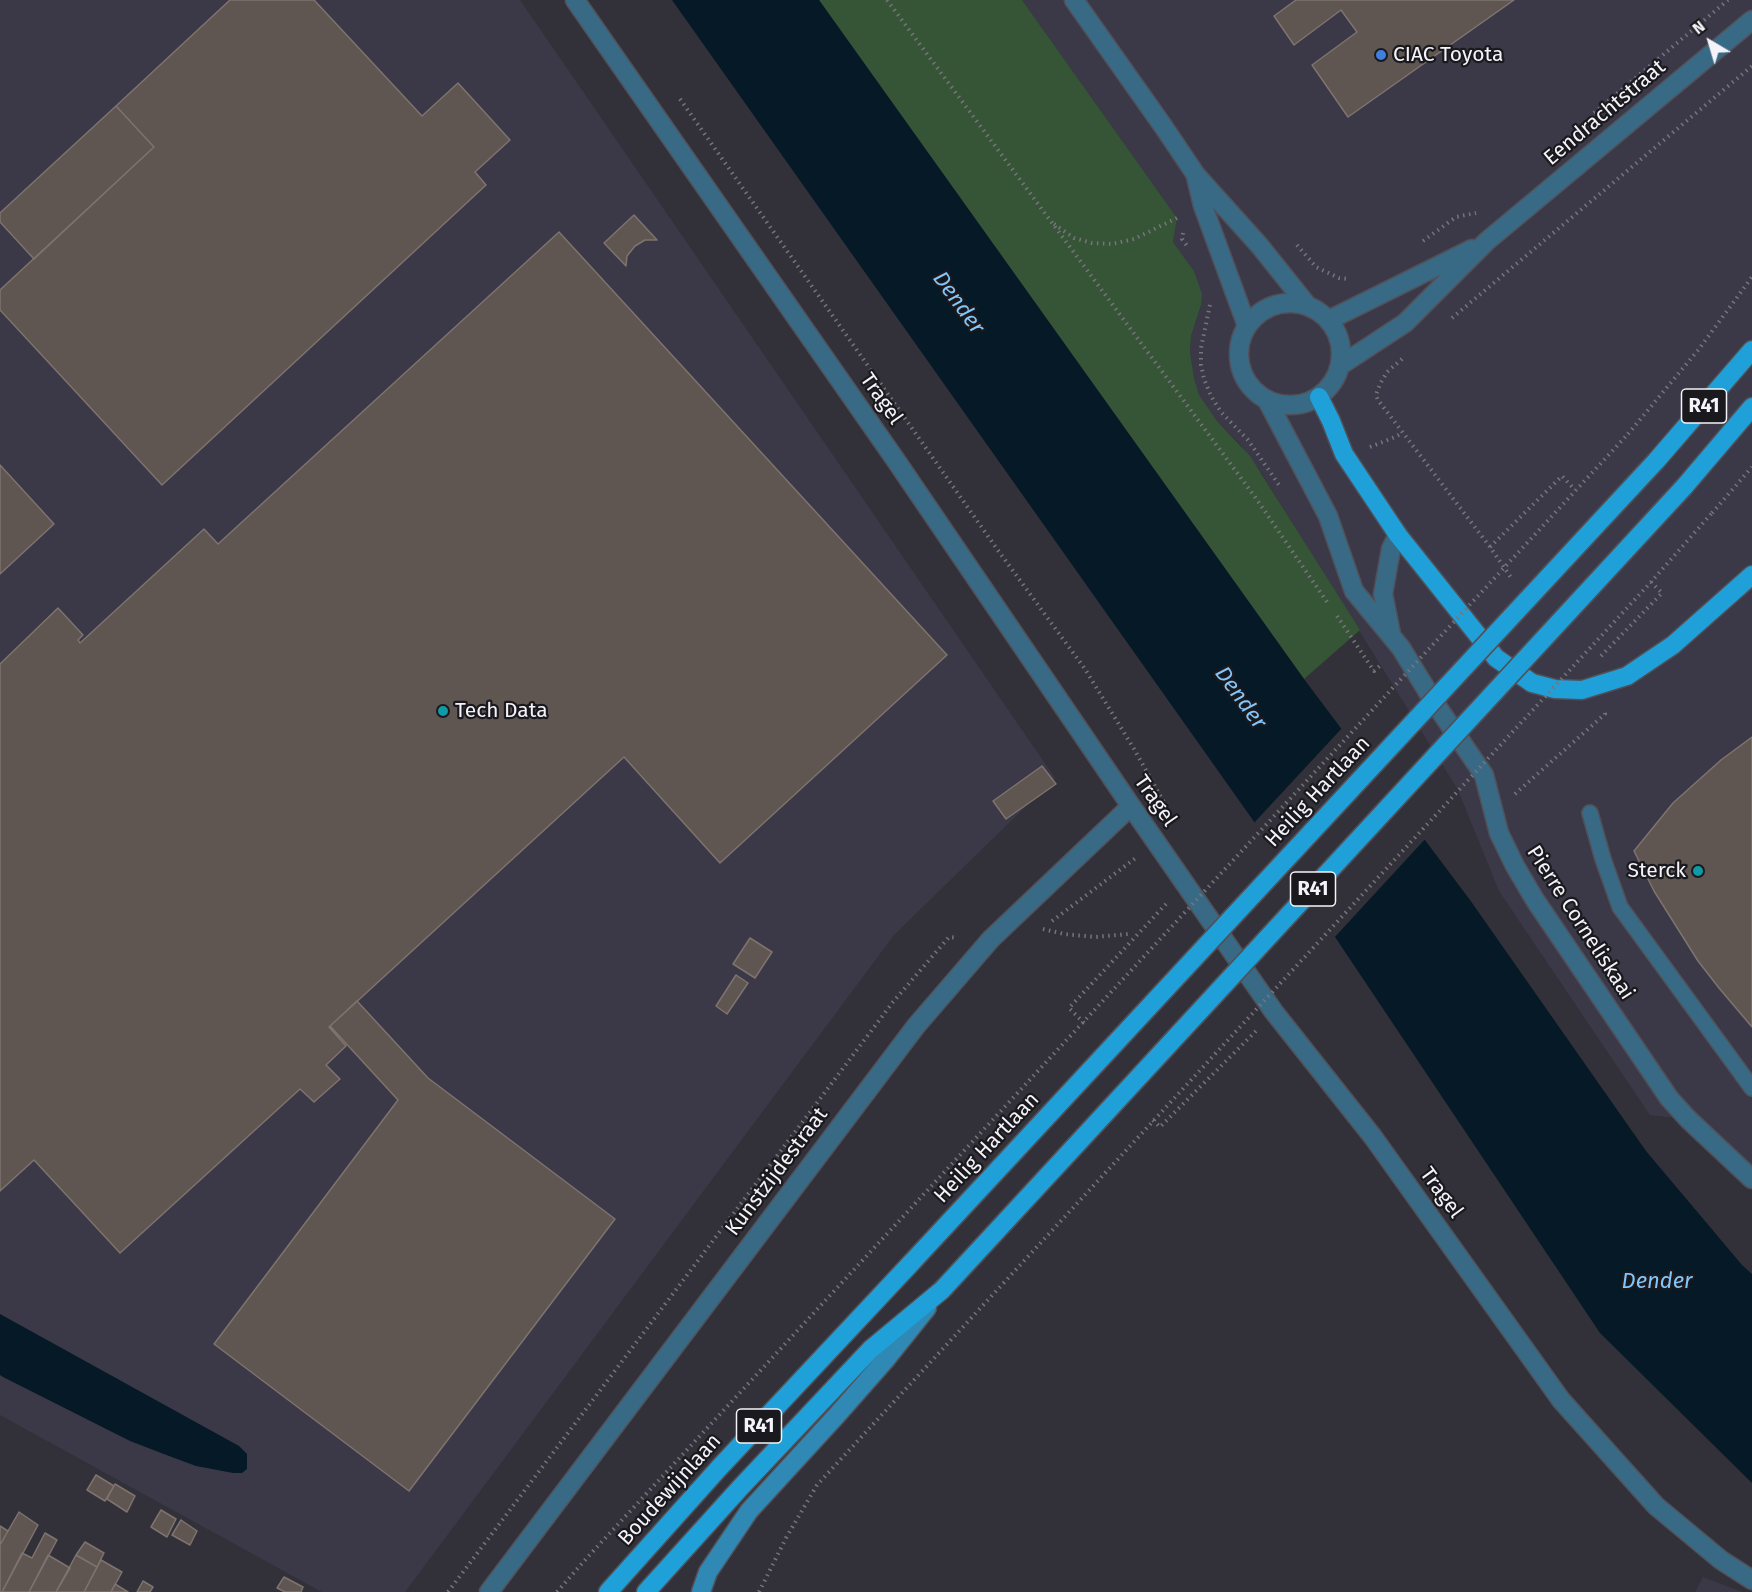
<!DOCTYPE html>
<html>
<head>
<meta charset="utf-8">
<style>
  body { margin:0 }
  #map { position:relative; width:1752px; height:1592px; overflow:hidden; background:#323139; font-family:"Fira Sans",sans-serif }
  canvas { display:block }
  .north { position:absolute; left:1680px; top:12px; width:60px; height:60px; -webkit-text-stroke:4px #1a191d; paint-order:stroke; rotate:322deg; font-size:16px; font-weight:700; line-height:24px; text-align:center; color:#f4f3f9 }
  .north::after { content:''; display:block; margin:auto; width:21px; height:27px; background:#f4f3f9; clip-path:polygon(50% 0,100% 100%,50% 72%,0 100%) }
</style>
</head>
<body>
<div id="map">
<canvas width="1752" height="1592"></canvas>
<div class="north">N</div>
</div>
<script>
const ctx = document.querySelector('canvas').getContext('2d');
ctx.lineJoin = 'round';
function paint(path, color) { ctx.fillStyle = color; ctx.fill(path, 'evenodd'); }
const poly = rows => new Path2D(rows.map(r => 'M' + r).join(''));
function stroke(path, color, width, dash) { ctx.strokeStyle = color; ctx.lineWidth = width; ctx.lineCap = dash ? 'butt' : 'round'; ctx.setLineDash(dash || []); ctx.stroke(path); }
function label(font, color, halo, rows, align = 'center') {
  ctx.font = font + ' "Fira Sans",sans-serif'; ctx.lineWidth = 4.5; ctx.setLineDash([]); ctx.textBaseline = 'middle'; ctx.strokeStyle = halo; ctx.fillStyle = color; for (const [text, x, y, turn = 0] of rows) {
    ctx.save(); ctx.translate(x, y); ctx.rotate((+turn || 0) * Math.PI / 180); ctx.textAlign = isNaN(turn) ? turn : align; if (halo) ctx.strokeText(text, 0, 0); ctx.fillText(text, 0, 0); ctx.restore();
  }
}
paint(poly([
  [0,0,520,0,1055,778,894,935,405,1592,322,1592,0,1415],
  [1022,0,1752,0,1752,1167,1688,1119,1650,1115,1499,891,1458,790,1262,474,1239,443,1217,421,1206,407,1199,395,1194,378,1190,352,1191,336,1201,305,1194,271,1173,242,1177,218],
  [1703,1577,1742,1592,1695,1592]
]), '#3b3947');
paint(poly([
  [819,0,1022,0,1177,218,1173,242,1194,271,1202,294,1201,305,1191,336,1190,352,1194,378,1199,395,1217,421,1250,456,1360,630,1304,679]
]), '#365436');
paint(poly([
  [672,0,819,0,1304,679,1470,900,1646,1151,1742,1265,1752,1274,1752,1483,1600,1333,1323,919],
  [0,1314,239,1446,247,1454,247,1469,242,1473,233,1473,196,1466,169,1456,130,1441,3,1377,0,1375]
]), '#061927');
paint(poly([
  [1343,727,1427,837,1333,939,1253,824]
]), '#323139');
const building = poly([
  [230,0,314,0,422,116,458,83,510,140,475,172,486,185,162,485,0,310,0,290,154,147,116,106,230,0],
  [1296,0,1514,0,1348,117,1312,65,1357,32,1341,10,1294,45,1274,16,1296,0],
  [116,106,154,147,34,259,0,222,0,213,116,106],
  [634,215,657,240,645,240,635,246,627,256,626,266,604,243,634,215],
  [559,232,947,655,720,863,624,757,329,1027,346,1046,326,1065,340,1079,314,1102,300,1089,120,1253,34,1160,0,1191,0,664,58,608,83,635,78,640,80,643,204,529,218,544,559,232],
  [0,465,54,524,0,574,0,465],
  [1752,737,1752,1027,1719,988,1698,961,1654,891,1634,851,1673,803,1721,760,1752,737],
  [1042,766,1056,784,1006,819,993,801,1042,766],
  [750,938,772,952,755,978,733,964,750,938],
  [736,975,748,983,727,1014,716,1006,736,975],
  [357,1001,428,1078,615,1219,409,1491,214,1344,398,1100,330,1026,357,1001],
  [96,1475,114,1486,105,1501,87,1490,96,1475],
  [115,1484,135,1496,127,1512,107,1499,115,1484],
  [161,1510,176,1519,167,1537,151,1527,161,1510],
  [19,1512,38,1525,2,1592,0,1592,0,1545,19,1512],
  [181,1520,197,1531,190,1545,172,1535,181,1520],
  [0,1526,8,1531,0,1545,0,1526],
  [45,1533,57,1540,29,1592,2,1592,22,1553,32,1558,45,1533],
  [85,1542,104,1553,97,1567,76,1555,85,1542],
  [48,1555,70,1568,56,1592,29,1592,48,1555],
  [76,1555,97,1567,84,1592,56,1592,76,1555],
  [101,1560,122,1572,111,1592,84,1592,101,1560],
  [284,1577,303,1587,301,1592,285,1592,277,1588,284,1577],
  [143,1581,153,1587,150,1592,137,1592,143,1581],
  [115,1584,128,1592,111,1592,115,1584]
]);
paint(building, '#5f5551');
stroke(building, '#7e736f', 1.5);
const lane = poly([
  [1590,813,1603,859,1620,907,1752,1088]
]);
const street = poly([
  [575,0,897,462,1131,806,1274,1012,1373,1137,1561,1400,1656,1506,1721,1560,1752,1580],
  [1074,0,1163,126,1196,175,1259,245,1307,305],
  [1196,177,1203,206,1247,326],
  '1239 354a51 51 0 1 1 102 0a51 51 0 1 1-102 0Z',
  [1329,320,1472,249],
  [1341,365,1405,323,1487,241,1752,20],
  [1267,400,1328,516,1354,591,1401,648,1434,702,1484,775,1499,833,1515,866,1535,900,1669,1098,1688,1119,1752,1179],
  [1391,634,1383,594,1391,549,1398,535],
  [489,1592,916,1026,991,939,1131,806]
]);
const secondary = poly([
  [701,1592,708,1572,749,1511,837,1415,887,1358,927,1308]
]);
const primary = poly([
  [1319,397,1331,421,1344,454,1398,535,1496,658,1532,683,1555,689,1582,690,1627,676,1673,645,1752,575],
  [1656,461,1752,350],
  [1684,487,1752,407],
  [608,1592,719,1468,913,1261],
  [646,1592,740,1488,871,1349,942,1290]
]);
stroke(lane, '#515058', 18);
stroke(street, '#515058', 21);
stroke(secondary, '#515058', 21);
stroke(primary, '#515058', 21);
stroke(poly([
  [887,0,1255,497,1327,602],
  [680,99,997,549,1085,669,1134,749,1165,804,1165,806],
  [1594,113,1728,0],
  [1054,224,1074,238,1092,243,1112,244,1134,239,1179,217],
  [1183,233,1182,239,1188,247],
  [1423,241,1456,217,1476,213],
  [1297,245,1316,267,1339,278,1349,279],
  [1210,305,1201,348,1201,365,1204,379,1211,396,1221,412,1248,440,1279,485],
  [1452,318,1752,66],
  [1402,359,1387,372,1380,384,1376,395,1378,400,1490,547,1512,579],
  [1628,434,1699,349,1752,277],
  [1370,447,1395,437,1402,433],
  [1712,513,1752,467],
  [1490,547,1562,476,1575,490],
  [1337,616,1374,671,1382,664],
  [1601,656,1662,593,1651,582],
  [1515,794,1605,714,1604,710],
  [1052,921,1137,857],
  [1043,929,1064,934,1095,937,1129,934],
  [1084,1023,1069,1008,1166,904],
  [1153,1120,1160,1127,1257,1030],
  [448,1592,893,1002,949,937,958,938],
  [759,1592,786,1538]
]), '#76757c', 4, [1.5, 4.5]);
stroke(lane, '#386a86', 15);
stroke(street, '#386a86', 18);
stroke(secondary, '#3088b4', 18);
stroke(primary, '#20a0d8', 18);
const primaryBridge = poly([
  [913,1261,1656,461],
  [942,1290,1684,487]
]);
stroke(primaryBridge, '#515058', 21, []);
stroke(poly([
  [786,1538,817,1485,1651,582,1712,513],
  [557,1592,584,1561,1628,434]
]), '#76757c', 4, [1.5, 4.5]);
stroke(primaryBridge, '#20a0d8', 18);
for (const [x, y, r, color] of [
  [1381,55,6,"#3f7fe0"],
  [443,711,6,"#0f9aa8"],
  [1698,871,6,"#0f9aa8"]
]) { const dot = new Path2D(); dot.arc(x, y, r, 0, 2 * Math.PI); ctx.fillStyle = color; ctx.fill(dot); stroke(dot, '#1a191d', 2); }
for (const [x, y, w] of [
  [1704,406,45],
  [1313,889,45],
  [759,1426,45]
]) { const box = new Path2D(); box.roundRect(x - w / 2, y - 17, w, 34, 4.5); ctx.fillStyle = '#1a191d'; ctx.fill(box); stroke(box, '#f4f3f9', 1.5); }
label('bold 20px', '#f4f3f9', null, [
  ["R41",1704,406],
  ["R41",1313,889],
  ["R41",759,1426]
]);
label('21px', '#f4f3f9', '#1a191d', [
  ["CIAC Toyota",1393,55],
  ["Tech Data",455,711],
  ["Sterck",1686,871,"right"]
], 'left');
label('21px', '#f4f3f9', '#1a191d', [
  ["Eendrachtstraat",1605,113,-40],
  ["Tragel",881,399,55],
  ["Heilig Hartlaan",1318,792,-47],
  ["Tragel",1155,801,55],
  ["Pierre Corneliskaai",1580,923,57],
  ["Heilig Hartlaan",987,1148,-47],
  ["Kunstzijdestraat",777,1172,-53],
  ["Tragel",1441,1193,54],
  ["Boudewijnlaan",670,1490,-48]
]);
label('italic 22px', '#83c6f9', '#1a191d', [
  ["Dender",958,303,54],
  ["Dender",1240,698,54],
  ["Dender",1657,1282]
]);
</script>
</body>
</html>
